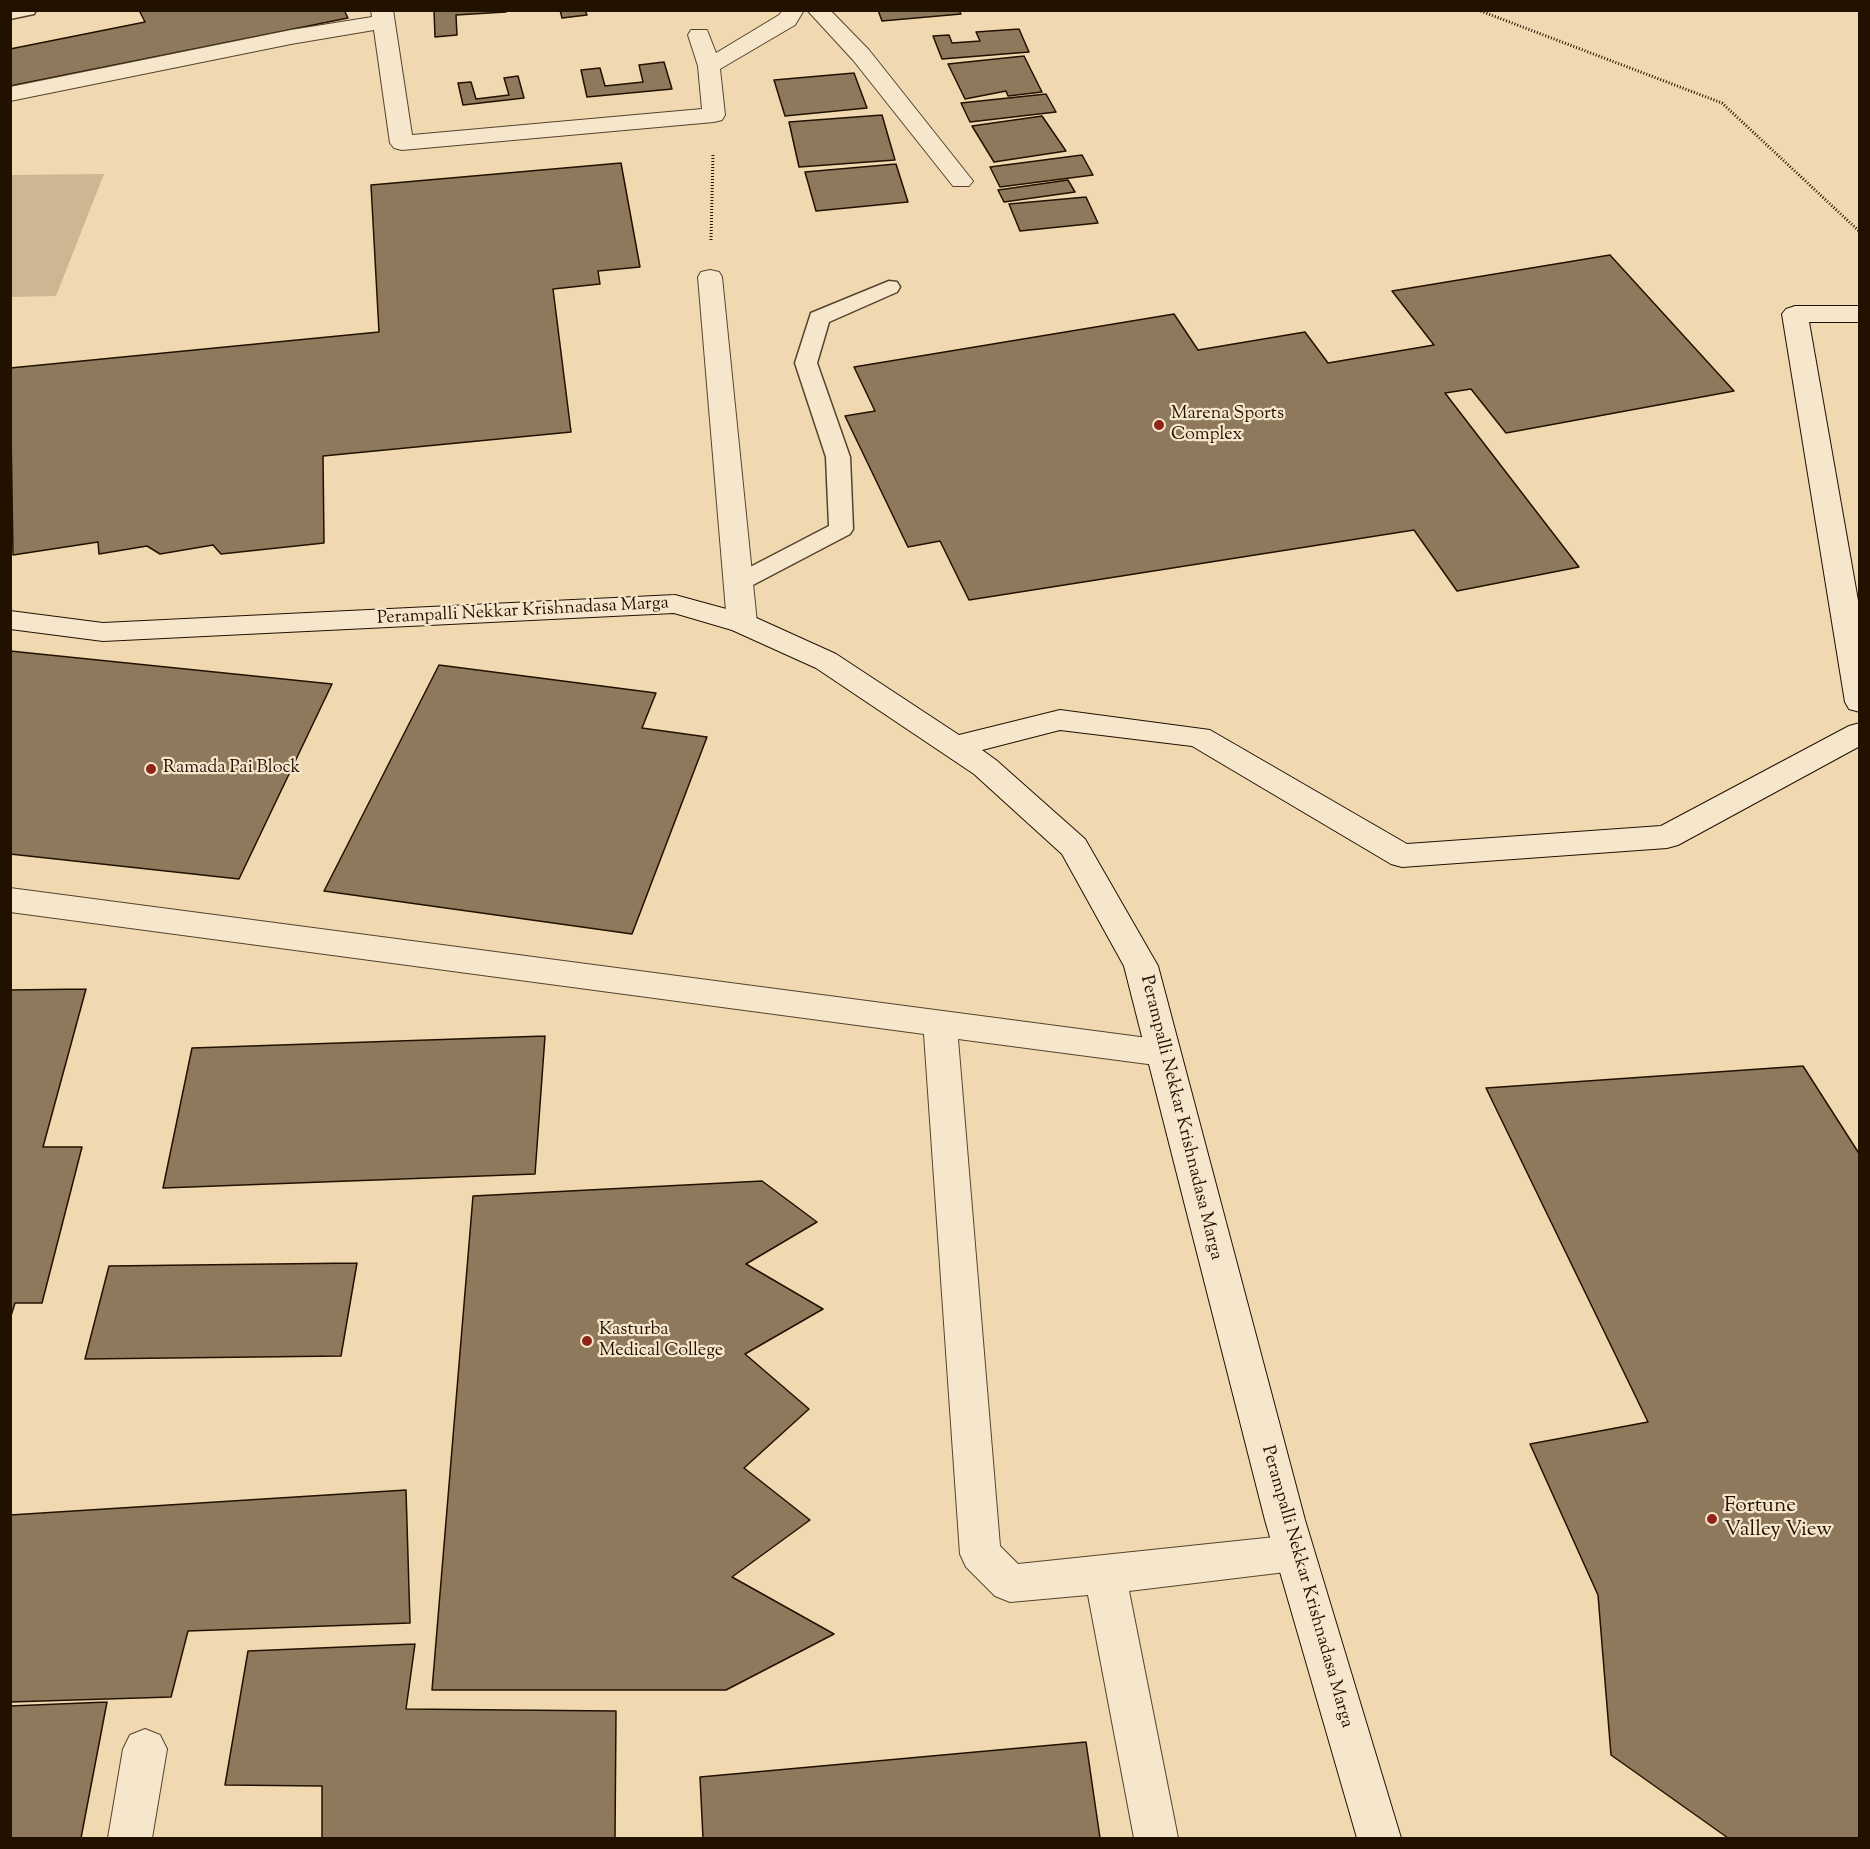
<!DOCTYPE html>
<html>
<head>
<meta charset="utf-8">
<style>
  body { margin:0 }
  #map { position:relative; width:1870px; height:1849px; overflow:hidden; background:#f0d9b1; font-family:"Sorts Mill Goudy",serif }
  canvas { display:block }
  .frame { position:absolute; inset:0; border:12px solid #231100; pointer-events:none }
</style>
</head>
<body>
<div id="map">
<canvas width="1870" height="1849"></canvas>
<div class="frame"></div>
</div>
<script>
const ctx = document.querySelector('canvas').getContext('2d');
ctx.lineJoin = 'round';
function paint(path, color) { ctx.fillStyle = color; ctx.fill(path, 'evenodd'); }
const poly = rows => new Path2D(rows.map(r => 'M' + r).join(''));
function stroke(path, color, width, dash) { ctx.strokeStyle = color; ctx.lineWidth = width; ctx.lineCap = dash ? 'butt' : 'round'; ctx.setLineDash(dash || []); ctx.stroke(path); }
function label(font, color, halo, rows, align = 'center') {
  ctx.font = font + ' "Sorts Mill Goudy",serif'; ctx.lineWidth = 4.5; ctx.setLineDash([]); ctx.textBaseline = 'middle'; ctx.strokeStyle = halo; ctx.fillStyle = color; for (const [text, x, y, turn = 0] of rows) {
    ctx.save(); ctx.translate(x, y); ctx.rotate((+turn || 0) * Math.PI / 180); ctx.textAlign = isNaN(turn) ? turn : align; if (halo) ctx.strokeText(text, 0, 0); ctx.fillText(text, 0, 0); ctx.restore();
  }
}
paint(poly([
  [104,174,56,296,11,297,11,175]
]), '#cdb793');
const building = poly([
  [139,10,344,10,348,18,10,86,10,49,145,22,139,10],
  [434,10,506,10,506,12,456,15,457,35,435,37,434,10],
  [560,10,585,10,587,15,562,18,560,10],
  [878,10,959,10,961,14,882,21,878,10],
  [1019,29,1029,52,942,59,933,36,949,35,952,43,980,41,976,32,1019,29],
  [1024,56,1042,92,1008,96,1006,91,965,99,948,64,1024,56],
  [664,62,672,89,587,97,581,70,600,68,605,86,643,82,639,65,664,62],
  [854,73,867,108,785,116,774,80,854,73],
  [518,76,524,98,463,105,458,83,471,82,476,99,509,95,504,78,518,76],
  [1046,94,1056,112,970,122,961,103,1046,94],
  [882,115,895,160,799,167,789,122,882,115],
  [1042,116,1066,151,994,162,972,126,1042,116],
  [1082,155,1093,175,1000,187,990,167,1082,155],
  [621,163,640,267,598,271,600,284,553,289,571,432,323,456,324,543,221,554,213,545,160,554,147,546,99,554,98,542,13,555,10,368,379,332,371,185,621,163],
  [896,164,908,202,816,211,805,172,896,164],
  [1068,180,1075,192,1004,202,998,190,1068,180],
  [1086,197,1098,223,1020,231,1009,204,1086,197],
  [1610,255,1734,391,1506,433,1471,389,1445,393,1579,567,1457,591,1414,530,969,600,940,541,908,547,845,416,875,411,854,367,1174,314,1198,350,1305,332,1328,363,1434,345,1392,291,1610,255],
  [10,651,332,684,239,879,10,854,10,651],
  [439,665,656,693,642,728,707,737,632,934,324,891,439,665],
  [86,989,43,1147,82,1147,42,1303,15,1303,10,1319,10,990,86,989],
  [545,1036,535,1174,163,1188,192,1048,545,1036],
  [1803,1066,1860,1155,1860,1838,1728,1838,1611,1755,1598,1595,1530,1444,1648,1422,1486,1088,1803,1066],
  [762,1181,817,1222,746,1264,823,1309,745,1354,809,1409,744,1468,810,1520,732,1577,834,1634,726,1690,432,1690,473,1196,762,1181],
  [357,1263,341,1356,85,1359,109,1266,357,1263],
  [406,1490,410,1623,188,1631,171,1697,10,1702,10,1515,406,1490],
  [415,1644,406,1709,616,1711,615,1838,322,1838,322,1786,225,1785,248,1651,415,1644],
  [107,1702,81,1838,10,1838,10,1706,107,1702],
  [1086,1742,1100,1838,703,1838,700,1777,1086,1742]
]);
paint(building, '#8e795c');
stroke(building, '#231100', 1.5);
const lane = poly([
  [10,10,36,10,34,14,10,19,10,10],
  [889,281,897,282,900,287,897,292,829,322,817,363,850,457,853,529,850,534,749,587,740,590,731,587,728,582,731,577,829,526,826,457,795,363,811,313,889,281]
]);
const street = poly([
  [371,10,393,10,412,135,702,109,698,66,688,35,691,30,707,30,716,53,779,15,783,10,804,10,795,25,720,69,725,115,722,120,714,122,402,150,394,148,390,143,374,30,291,44,10,101,10,87,291,30,372,17,371,10],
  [807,10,830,10,869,50,969,176,973,181,969,186,953,186,853,60,807,10],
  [710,270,719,272,722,277,757,623,752,630,742,632,732,630,727,623,698,277,701,272,710,270],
  [10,888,1163,1040,1175,1044,1180,1053,1175,1062,1163,1066,958,1039,1000,1546,1018,1564,1294,1535,1308,1540,1314,1553,1308,1566,1294,1571,1129,1591,1178,1838,1134,1838,1088,1595,1010,1602,995,1596,966,1567,960,1554,924,1034,10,912,10,888],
  [145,1729,160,1735,167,1749,152,1838,108,1838,123,1749,130,1735,145,1729]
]);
const secondary = poly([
  [1795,306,1860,306,1860,322,1809,322,1860,612,1860,712,1849,709,1845,702,1782,314,1786,309,1795,306],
  [675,595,752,616,836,654,959,735,1060,710,1210,730,1407,844,1661,826,1849,726,1860,723,1860,746,1678,845,1667,848,1402,867,1391,864,1192,746,1060,730,982,750,996,760,1085,839,1158,966,1305,1520,1401,1838,1357,1838,1265,1520,1124,966,1062,854,974,774,816,668,732,630,674,613,103,641,10,629,10,611,103,623,675,595]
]);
stroke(lane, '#56432c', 3);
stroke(street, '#56432c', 2);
stroke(secondary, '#231100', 2);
stroke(poly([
  [1478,10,1722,103,1860,232],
  [711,240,713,154]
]), '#231100', 3, [1, 2]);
paint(lane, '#f5e6cc');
paint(street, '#f5e6cc');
paint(secondary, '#f5e6cc');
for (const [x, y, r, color] of [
  [1159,425,6,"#8f2418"],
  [151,769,6,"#8f2418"],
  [587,1341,6,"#8f2418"],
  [1712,1519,6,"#8f2418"]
]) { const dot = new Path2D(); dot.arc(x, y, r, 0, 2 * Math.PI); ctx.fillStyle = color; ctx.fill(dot); stroke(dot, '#f5e6cc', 2); }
label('18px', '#231100', '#f5e6cc', [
  ["Marena Sports",1171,415],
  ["Complex",1171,436],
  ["Ramada Pai Block",163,769],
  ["Kasturba",599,1331],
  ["Medical College",599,1352]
], 'left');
label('18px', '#231100', '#f5e6cc', [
  ["Perampalli Nekkar Krishnadasa Marga",523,612,-3],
  ["Perampalli Nekkar Krishnadasa Marga",1180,1118,76],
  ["Perampalli Nekkar Krishnadasa Marga",1306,1587,74]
]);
label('21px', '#231100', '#f5e6cc', [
  ["Fortune",1724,1507],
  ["Valley View",1724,1531]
], 'left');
</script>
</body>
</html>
